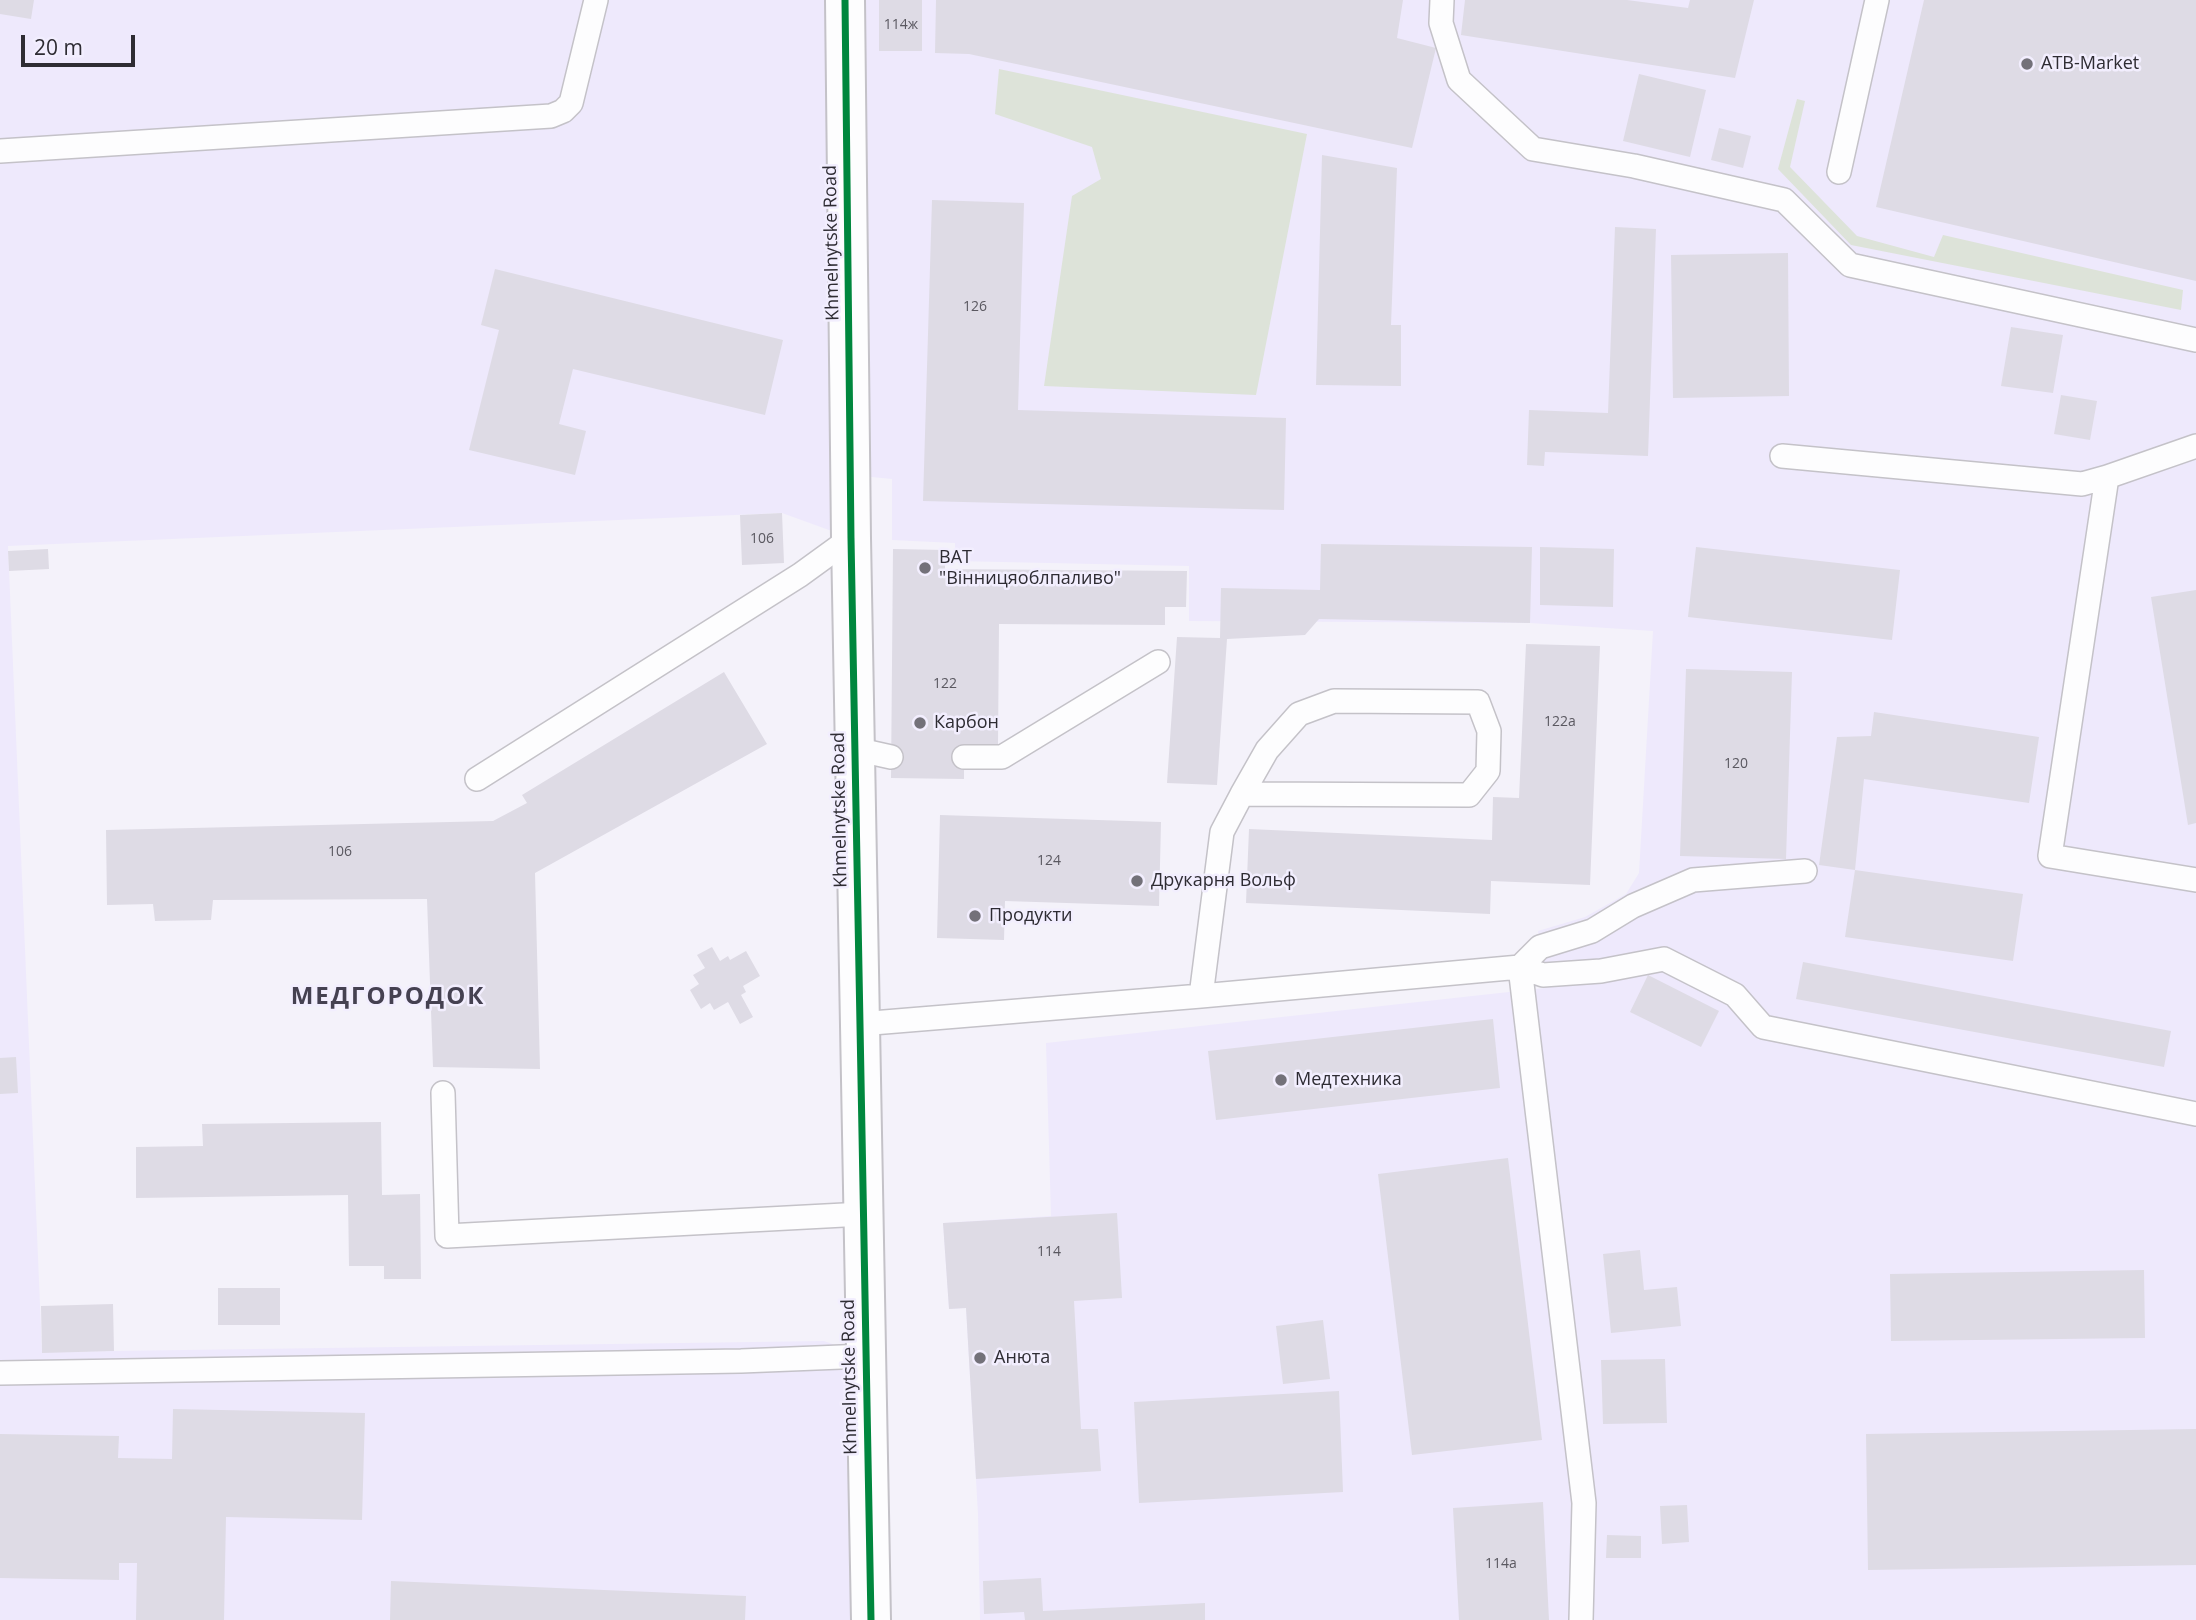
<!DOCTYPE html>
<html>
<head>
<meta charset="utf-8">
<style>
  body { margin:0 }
  #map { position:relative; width:2196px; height:1620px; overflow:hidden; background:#f4f2fa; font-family:"Open Sans",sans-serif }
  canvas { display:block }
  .scale { position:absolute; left:21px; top:35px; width:114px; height:32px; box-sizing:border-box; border:4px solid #2e2c33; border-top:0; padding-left:9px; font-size:21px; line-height:24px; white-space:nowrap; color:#2e2c33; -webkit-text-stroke:5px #f2eefe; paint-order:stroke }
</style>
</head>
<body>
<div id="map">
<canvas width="2196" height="1620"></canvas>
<div class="scale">20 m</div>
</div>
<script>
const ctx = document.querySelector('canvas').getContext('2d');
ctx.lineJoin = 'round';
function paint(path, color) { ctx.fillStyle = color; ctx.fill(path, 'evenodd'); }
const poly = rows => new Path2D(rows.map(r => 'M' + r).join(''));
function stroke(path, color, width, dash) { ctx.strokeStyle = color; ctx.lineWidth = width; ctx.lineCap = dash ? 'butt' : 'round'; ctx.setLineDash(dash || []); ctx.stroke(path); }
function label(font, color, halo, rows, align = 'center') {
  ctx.font = font + ' "Open Sans",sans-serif'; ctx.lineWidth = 5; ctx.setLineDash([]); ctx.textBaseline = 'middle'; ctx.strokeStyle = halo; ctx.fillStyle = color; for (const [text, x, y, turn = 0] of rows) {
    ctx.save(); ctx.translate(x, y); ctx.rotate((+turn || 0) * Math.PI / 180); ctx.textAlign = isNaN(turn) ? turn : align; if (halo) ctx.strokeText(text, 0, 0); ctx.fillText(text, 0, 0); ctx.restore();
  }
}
paint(poly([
  [0,0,2196,0,2196,1620,980,1620,978,1514,966,1308,949,1309,943,1223,1051,1216,1046,1043,1545,988,1538,931,1585,917,1626,894,1639,873,1653,631,1530,623,1189,621,1189,566,955,561,955,543,892,540,892,479,851,475,851,538,782,513,8,546,42,1352,824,1341,866,1356,871,1620,0,1620]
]), '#eee9fc');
paint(poly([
  [999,69,1307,134,1256,395,1044,386,1072,196,1101,179,1092,147,995,114],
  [1797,99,1805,101,1790,167,1857,236,1934,257,1943,235,2183,290,2181,310,1851,245,1778,169]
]), '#dde3d9');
paint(poly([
  [0,0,34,0,31,19,0,14],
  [879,0,922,0,922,51,879,51],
  [936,0,1403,0,1397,38,1436,48,1412,148,969,54,935,53],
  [1465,0,1627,0,1688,8,1690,0,1754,0,1735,78,1461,35],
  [1924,0,2196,0,2196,281,1876,207],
  [1639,74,1706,90,1690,157,1623,141],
  [1719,128,1751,136,1743,168,1711,160],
  [1322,155,1397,168,1391,325,1401,325,1401,386,1316,385],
  [932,200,1024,203,1018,410,1286,418,1284,510,923,501],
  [1615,227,1656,229,1648,456,1545,452,1544,466,1527,465,1529,410,1608,413],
  [1788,253,1789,396,1673,398,1671,255],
  [495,269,783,340,765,415,573,369,559,424,586,431,575,475,469,450,499,330,481,325],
  [2011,327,2063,335,2053,393,2001,386],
  [2061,395,2097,401,2090,440,2054,434],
  [782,513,784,563,742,565,740,515],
  [1321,544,1532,547,1530,623,1319,619,1305,635,1227,639,1217,785,1167,783,1177,637,1220,638,1221,588,1320,590],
  [1540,547,1614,549,1613,607,1540,605],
  [1696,547,1900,570,1892,640,1688,617],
  [48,549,49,569,9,571,8,551],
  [893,549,945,550,945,569,1187,571,1186,607,1165,607,1165,625,999,624,998,744,964,744,964,779,891,778],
  [2196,590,2196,823,2188,825,2151,597],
  [1526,644,1600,646,1590,885,1491,881,1490,914,1246,903,1249,829,1492,840,1493,797,1519,798],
  [1686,669,1792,672,1786,859,1680,856],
  [724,672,767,744,535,873,540,1069,433,1067,427,899,213,900,211,920,155,921,153,904,107,905,106,830,493,821,527,803,522,795],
  [1874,712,2039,737,2029,803,1864,779,1855,870,1819,865,1837,737,1871,736],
  [940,815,1161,822,1159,906,1005,901,1004,940,937,938],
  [1855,870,2023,894,2013,961,1845,937],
  [712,947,720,961,728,956,730,960,746,951,760,976,743,986,746,992,741,995,753,1017,740,1024,728,1002,714,1010,710,1003,701,1009,690,990,699,984,693,975,705,968,697,955],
  [1803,962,2171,1031,2164,1067,1796,999],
  [1648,975,1719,1011,1701,1047,1630,1012],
  [1493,1019,1500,1088,1216,1120,1208,1051],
  [16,1057,18,1093,0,1094,0,1058],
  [381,1122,382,1195,420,1194,421,1279,384,1279,384,1266,349,1266,348,1195,136,1198,136,1147,203,1146,202,1124],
  [1508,1158,1542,1440,1412,1455,1378,1174],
  [1117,1213,1122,1298,1074,1301,1081,1429,1098,1429,1101,1471,976,1479,966,1308,949,1309,943,1223],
  [1640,1250,1644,1290,1677,1287,1681,1326,1611,1333,1603,1254],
  [2144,1270,2145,1338,1891,1341,1890,1274],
  [218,1288,280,1288,280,1325,218,1325],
  [113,1304,114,1351,42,1353,41,1306],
  [1323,1320,1330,1379,1283,1384,1276,1326],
  [1665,1359,1667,1423,1603,1424,1601,1360],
  [1339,1391,1343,1492,1139,1503,1134,1402],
  [173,1409,365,1413,362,1520,226,1517,224,1620,136,1620,137,1563,119,1563,119,1580,0,1578,0,1434,119,1436,118,1458,172,1459],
  [2196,1429,2196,1565,1868,1570,1866,1434],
  [1543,1502,1549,1620,1459,1620,1453,1508],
  [1687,1505,1689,1542,1662,1544,1660,1506],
  [1607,1535,1641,1536,1641,1558,1606,1558],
  [1041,1578,1043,1611,1205,1603,1205,1620,1025,1620,1024,1612,984,1614,983,1581],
  [391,1581,746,1596,745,1620,390,1620]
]), '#dedbe5');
const service = poly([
  [1442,0,1441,23,1459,80,1533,149,1634,166,1784,200,1850,265,2196,340],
  [0,151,551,116,563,111,571,103,596,0],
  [1839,172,1877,0],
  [2196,446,2107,477,2050,856,2196,880],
  [1782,456,2082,484,2107,477],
  [855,749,891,757],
  [964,757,1002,757,1158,662],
  [477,779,800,575,851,538],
  [1805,871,1693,880,1633,906,1592,931,1540,947,1520,967,1543,975,1601,971,1664,959,1735,995,1763,1027,2196,1114],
  [1201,996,1222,832,1242,794,1267,750,1299,714,1334,701,1478,702,1489,731,1488,771,1469,795,1242,794],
  [860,1024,1201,996,1520,967,1584,1503,1581,1620],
  [443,1093,447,1236,863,1214],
  [0,1373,741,1361,866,1356]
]);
const minor = poly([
  [845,0,851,538,871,1620]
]);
stroke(service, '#c4c2c8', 26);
stroke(minor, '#c4c2c8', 42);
stroke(service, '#fdfdfe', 23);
stroke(minor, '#fdfdfe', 38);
stroke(poly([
  [845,0,851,538,871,1620]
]), '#00873e', 7);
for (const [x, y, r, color] of [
  [2027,64,7,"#737179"],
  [925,568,7,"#737179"],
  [920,723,7,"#737179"],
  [1137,881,7,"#737179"],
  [975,916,7,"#737179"],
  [1281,1080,7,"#737179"],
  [980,1358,7,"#737179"]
]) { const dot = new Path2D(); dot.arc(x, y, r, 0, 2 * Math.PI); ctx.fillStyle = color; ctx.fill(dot); stroke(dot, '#f2eefe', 2.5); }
label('14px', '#5a5860', null, [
  ["114ж",901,25],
  ["126",975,307],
  ["106",762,539],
  ["122",945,684],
  ["122а",1560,722],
  ["120",1736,764],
  ["106",340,852],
  ["124",1049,861],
  ["114",1049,1252],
  ["114а",1501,1564]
]);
label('18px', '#2e2c33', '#f2eefe', [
  ["ATB-Market",2041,64],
  ["ВАТ",939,558],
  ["\"Вінницяоблпаливо\"",939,579],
  ["Карбон",934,723],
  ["Друкарня Вольф",1151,881],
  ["Продукти",989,916],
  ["Медтехника",1295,1080],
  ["Анюта",994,1358]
], 'left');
label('18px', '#2e2c33', '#f2eefe', [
  ["Khmelnytske Road",832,243,-91],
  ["Khmelnytske Road",840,810,-91],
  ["Khmelnytske Road",850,1377,-91]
]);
ctx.letterSpacing = '2px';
label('bold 24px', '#454151', '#f2eefe', [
  ["МЕДГОРОДОК",388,997]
]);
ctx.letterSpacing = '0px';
</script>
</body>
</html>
